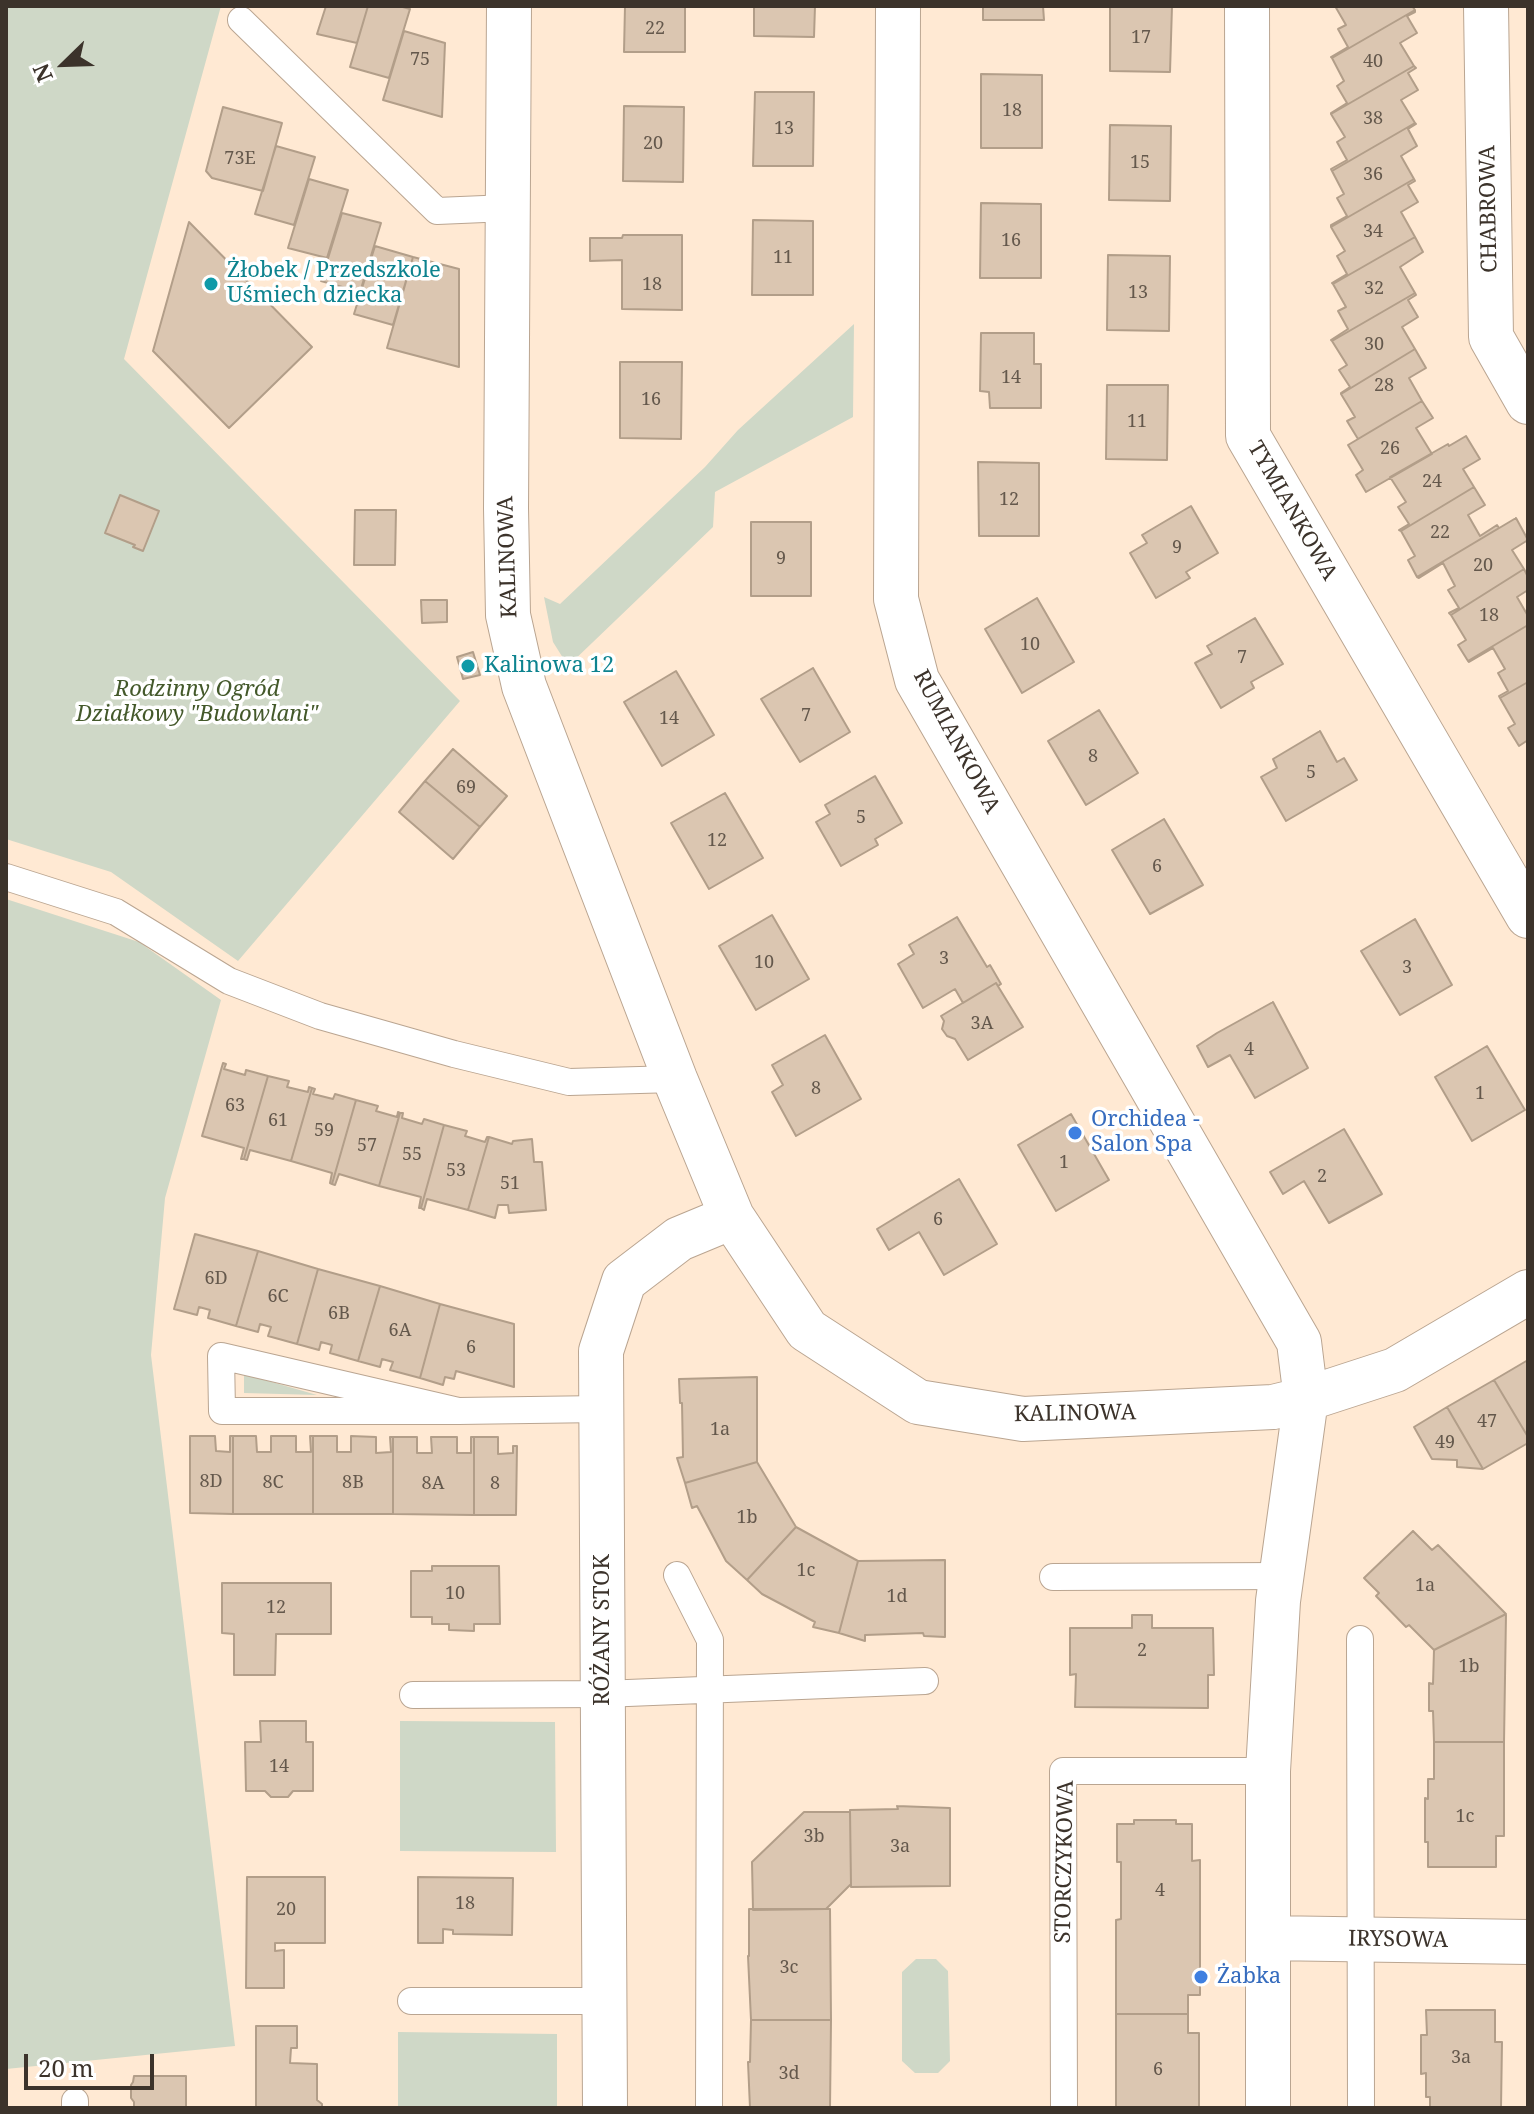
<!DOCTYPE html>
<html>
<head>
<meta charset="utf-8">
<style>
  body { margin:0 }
  #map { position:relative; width:1534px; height:2114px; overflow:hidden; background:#ffe9d3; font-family:"Noto Serif",serif }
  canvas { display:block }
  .frame { position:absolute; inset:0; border:8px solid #3c332b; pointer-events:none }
  .north { position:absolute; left:24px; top:24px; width:80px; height:80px; -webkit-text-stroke:6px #fff; paint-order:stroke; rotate:247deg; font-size:22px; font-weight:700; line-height:32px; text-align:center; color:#3c332b }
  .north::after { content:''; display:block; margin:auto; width:28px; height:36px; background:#3c332b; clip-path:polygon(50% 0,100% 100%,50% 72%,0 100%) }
  .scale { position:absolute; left:24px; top:2054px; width:130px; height:36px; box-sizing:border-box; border:4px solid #3c332b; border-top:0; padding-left:10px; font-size:24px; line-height:28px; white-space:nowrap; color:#3c332b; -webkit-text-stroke:6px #fff; paint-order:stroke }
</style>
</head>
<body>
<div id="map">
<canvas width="1534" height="2114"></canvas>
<div class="frame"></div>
<div class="north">N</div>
<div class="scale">20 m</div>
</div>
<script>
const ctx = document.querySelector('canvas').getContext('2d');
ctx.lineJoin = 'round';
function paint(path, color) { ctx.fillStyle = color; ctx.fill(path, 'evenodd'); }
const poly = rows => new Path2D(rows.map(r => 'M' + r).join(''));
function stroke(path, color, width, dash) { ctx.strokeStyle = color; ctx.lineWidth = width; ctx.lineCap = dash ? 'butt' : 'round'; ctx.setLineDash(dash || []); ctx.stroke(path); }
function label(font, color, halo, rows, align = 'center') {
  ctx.font = font + ' "Noto Serif",serif'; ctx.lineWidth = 7; ctx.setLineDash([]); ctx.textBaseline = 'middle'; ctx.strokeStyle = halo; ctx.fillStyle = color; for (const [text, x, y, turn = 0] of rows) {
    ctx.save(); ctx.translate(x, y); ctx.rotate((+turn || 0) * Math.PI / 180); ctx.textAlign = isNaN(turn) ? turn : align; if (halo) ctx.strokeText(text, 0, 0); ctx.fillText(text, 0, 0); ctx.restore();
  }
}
paint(poly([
  [6,6,221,6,124,359,460,701,238,961,111,872,6,839],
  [854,324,853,417,715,492,713,527,568,666,553,642,544,597,560,604,705,467,738,430],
  [6,899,139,942,221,1000,165,1198,151,1355,235,2046,6,2069],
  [244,1374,317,1395,244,1393],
  [400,1721,555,1722,556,1852,400,1851],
  [916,1959,936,1959,948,1971,950,2061,938,2073,915,2073,902,2061,902,1972],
  [398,2032,557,2034,557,2108,398,2108]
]), '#cfd8c7');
const building = poly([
  [326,6,368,6,357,43,317,34,326,6],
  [368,6,399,6,410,9,389,78,350,67,368,6],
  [625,6,685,6,685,52,624,52,625,6],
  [754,6,815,6,814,37,754,36,754,6],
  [983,6,1043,6,1044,20,983,20,983,6],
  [1110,6,1172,6,1170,72,1110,71,1110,6],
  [1335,6,1412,6,1415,10,1332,58,1331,57,1348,47,1338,29,1346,25,1335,6],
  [1415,10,1415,12,1407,16,1417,33,1400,43,1414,66,1331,114,1331,113,1347,103,1337,86,1344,81,1332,58,1415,10],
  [404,31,445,43,442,117,383,100,404,31],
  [1414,66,1416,68,1408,73,1418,90,1401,100,1415,123,1332,171,1331,169,1347,160,1337,142,1345,137,1331,114,1414,66],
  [981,74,1042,75,1042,148,981,148,981,74],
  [755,92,814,92,813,166,753,166,755,92],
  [624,106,684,107,683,182,623,181,624,106],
  [223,107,282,123,263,191,212,178,206,171,223,107],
  [1415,123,1416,124,1408,129,1417,146,1401,156,1414,179,1331,227,1331,225,1347,216,1337,198,1344,194,1332,171,1415,123],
  [1110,125,1171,126,1170,201,1109,200,1110,125],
  [276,146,315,157,294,225,255,214,276,146],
  [309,179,348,190,327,258,288,248,309,179],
  [1414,179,1415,181,1408,185,1418,202,1401,212,1415,237,1333,284,1332,283,1347,274,1337,256,1345,251,1331,227,1414,179],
  [981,203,1041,204,1041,278,980,278,981,203],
  [342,213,381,223,360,292,321,281,342,213],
  [753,220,813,221,813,295,752,295,753,220],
  [189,222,312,347,229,428,153,351,189,222],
  [623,235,682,235,682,310,622,309,622,260,590,261,590,238,622,238,623,235],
  [1415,237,1423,252,1400,267,1415,293,1332,341,1331,340,1348,329,1338,311,1346,307,1333,284,1415,237],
  [375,246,413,257,393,325,354,314,375,246],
  [1108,255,1170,256,1169,331,1107,330,1108,255],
  [413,257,459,269,459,367,387,348,413,257],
  [1415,293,1416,295,1408,300,1418,317,1402,327,1415,349,1341,394,1341,393,1350,387,1339,370,1347,365,1332,341,1415,293],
  [981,333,1034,333,1034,364,1041,364,1041,408,990,408,989,392,980,391,981,333],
  [1415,349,1426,368,1409,378,1422,401,1358,439,1347,421,1355,417,1341,394,1415,349],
  [620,362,682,362,681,439,620,438,620,362],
  [1107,385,1168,385,1167,460,1106,459,1107,385],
  [1422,401,1433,418,1416,428,1432,454,1366,492,1356,475,1363,470,1348,445,1422,401],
  [1466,436,1480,459,1463,469,1474,487,1401,531,1399,530,1409,524,1398,507,1406,502,1390,477,1448,444,1449,446,1466,436],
  [978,462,1039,463,1039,536,979,536,978,462],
  [1474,487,1485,505,1468,515,1480,536,1497,525,1499,528,1417,577,1408,560,1415,556,1401,531,1474,487],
  [120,495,159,511,143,551,133,547,135,545,105,533,120,495],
  [1191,506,1218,553,1186,572,1190,578,1156,598,1130,553,1147,543,1142,535,1191,506],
  [355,510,396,510,395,565,354,565,355,510],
  [1516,518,1528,540,1512,550,1524,569,1451,615,1449,613,1459,608,1448,590,1455,586,1443,563,1419,578,1417,577,1516,518],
  [751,522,811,522,811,596,751,596,751,522],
  [1524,569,1528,577,1528,590,1517,597,1528,616,1528,625,1468,661,1458,645,1466,640,1451,615,1524,569],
  [1037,598,1074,662,1022,693,985,629,1037,598],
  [421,600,447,600,447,622,422,623,421,600],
  [1255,618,1283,664,1251,682,1254,688,1221,708,1195,663,1212,654,1207,646,1255,618],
  [1528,625,1528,682,1500,698,1499,696,1508,691,1498,673,1505,669,1493,648,1469,662,1468,661,1528,625],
  [473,652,480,675,463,679,457,657,473,652],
  [813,668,850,732,800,762,761,699,813,668],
  [676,671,714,735,662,766,624,702,676,671],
  [1528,682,1528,740,1519,746,1508,728,1515,724,1500,698,1528,682],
  [1099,710,1138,773,1086,805,1048,741,1099,710],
  [1320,731,1337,762,1344,758,1357,780,1286,821,1261,777,1277,768,1273,759,1320,731],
  [453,749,507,796,480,827,425,781,453,749],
  [875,776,902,823,875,839,878,845,841,866,816,822,830,814,825,805,875,776],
  [425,781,480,827,453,859,399,812,425,781],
  [725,793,763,858,709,889,671,823,725,793],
  [1164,819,1203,885,1150,914,1112,850,1164,819],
  [772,915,809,979,756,1010,719,946,772,915],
  [957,917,987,967,990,965,1001,984,998,986,996,983,963,1003,955,989,923,1008,898,964,914,954,909,945,957,917],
  [1415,919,1452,985,1400,1015,1361,951,1415,919],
  [996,983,1023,1027,968,1060,955,1039,947,1036,942,1029,944,1021,941,1016,996,983],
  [1273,1002,1308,1068,1255,1098,1230,1055,1208,1067,1197,1046,1217,1033,1273,1002],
  [825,1035,861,1099,796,1136,772,1092,783,1085,772,1065,825,1035],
  [1487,1046,1525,1110,1472,1141,1435,1077,1487,1046],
  [223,1063,226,1064,224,1069,245,1075,246,1070,268,1076,244,1159,241,1159,244,1148,202,1136,223,1063],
  [268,1076,289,1081,287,1087,308,1092,309,1087,312,1088,291,1161,250,1150,247,1160,244,1159,268,1076],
  [312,1088,315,1089,313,1094,333,1099,335,1094,356,1100,332,1184,330,1183,332,1173,291,1161,312,1088],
  [356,1100,378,1106,376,1111,397,1117,398,1112,400,1113,379,1186,339,1174,335,1185,332,1184,356,1100],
  [400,1113,403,1113,402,1118,422,1124,424,1119,444,1125,421,1208,419,1208,421,1197,379,1186,400,1113],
  [1071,1114,1109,1180,1056,1211,1018,1145,1071,1114],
  [444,1125,467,1131,465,1136,485,1142,487,1137,489,1137,468,1210,427,1199,424,1210,421,1208,444,1125],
  [1344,1129,1382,1194,1329,1223,1304,1181,1283,1194,1270,1172,1344,1129],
  [489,1137,512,1144,513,1141,532,1139,534,1162,542,1162,546,1210,509,1213,508,1205,498,1205,495,1218,468,1210,489,1137],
  [959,1179,997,1244,944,1275,919,1232,889,1250,877,1229,959,1179],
  [195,1234,258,1251,236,1326,208,1318,210,1310,199,1307,197,1315,174,1309,195,1234],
  [258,1251,318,1269,297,1344,268,1336,271,1327,260,1324,258,1332,236,1326,258,1251],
  [318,1269,380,1286,358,1361,330,1353,332,1345,321,1342,319,1350,297,1344,318,1269],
  [380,1286,440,1304,420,1378,390,1370,393,1362,382,1359,380,1367,358,1361,380,1286],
  [440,1304,514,1324,514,1387,456,1371,454,1379,445,1377,443,1385,420,1378,440,1304],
  [1528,1360,1528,1437,1494,1380,1528,1360],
  [757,1377,757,1462,685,1483,677,1458,683,1457,682,1403,680,1403,679,1379,757,1377],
  [1494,1380,1528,1437,1528,1443,1483,1469,1447,1407,1494,1380],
  [1447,1407,1483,1469,1457,1467,1457,1460,1432,1459,1414,1427,1447,1407],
  [190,1436,215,1436,216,1451,230,1452,230,1436,233,1436,233,1514,190,1513,190,1436],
  [233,1436,256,1436,257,1452,271,1452,271,1436,296,1436,296,1452,311,1452,310,1436,313,1436,313,1514,233,1514,233,1436],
  [313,1436,337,1436,337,1452,351,1452,351,1436,376,1437,376,1453,391,1452,390,1437,393,1437,393,1514,313,1514,313,1436],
  [393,1437,417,1437,417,1453,432,1453,431,1437,457,1437,457,1453,471,1453,471,1437,474,1437,474,1515,393,1514,393,1437],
  [474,1437,498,1437,498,1454,513,1453,513,1446,517,1446,516,1515,474,1515,474,1437],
  [757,1462,796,1527,747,1580,726,1561,697,1506,692,1508,685,1483,757,1462],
  [796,1527,858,1561,839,1633,813,1627,815,1622,762,1594,747,1580,796,1527],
  [1413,1531,1432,1550,1438,1545,1506,1614,1434,1650,1409,1625,1406,1627,1376,1596,1379,1593,1364,1578,1413,1531],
  [945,1560,945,1637,924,1636,923,1633,865,1635,865,1641,839,1633,858,1561,945,1560],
  [432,1566,499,1566,500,1624,474,1624,474,1631,449,1630,449,1624,432,1624,432,1617,411,1617,411,1571,432,1571,432,1566],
  [222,1583,331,1583,331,1634,276,1634,275,1675,234,1675,234,1634,222,1633,222,1583],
  [1506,1614,1504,1742,1434,1742,1433,1711,1429,1711,1429,1683,1433,1684,1434,1650,1506,1614],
  [1132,1615,1152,1615,1152,1628,1213,1628,1214,1675,1208,1675,1208,1708,1075,1707,1076,1674,1070,1675,1070,1628,1132,1628,1132,1615],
  [260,1721,306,1721,306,1742,313,1742,313,1791,293,1791,288,1797,271,1797,265,1791,246,1791,245,1742,261,1742,260,1721],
  [1434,1742,1504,1742,1504,1836,1496,1836,1496,1867,1428,1867,1428,1842,1425,1842,1425,1798,1428,1799,1428,1779,1434,1779,1434,1742],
  [897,1806,950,1808,950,1886,851,1887,850,1810,898,1809,897,1806],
  [804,1812,850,1812,851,1884,826,1909,753,1910,752,1862,804,1812],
  [1134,1820,1176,1820,1176,1824,1192,1824,1192,1861,1200,1860,1200,1995,1188,1995,1188,2014,1116,2014,1116,1920,1121,1919,1121,1862,1117,1862,1117,1824,1134,1824,1134,1820],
  [247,1877,325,1877,325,1943,275,1943,275,1951,284,1950,284,1988,246,1988,247,1877],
  [418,1877,513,1878,512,1935,453,1934,453,1930,443,1929,443,1943,418,1943,418,1877],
  [749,1909,830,1909,831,2020,751,2020,748,1956,749,1956,749,1909],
  [1426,2010,1495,2010,1495,2042,1502,2042,1501,2108,1430,2108,1430,2097,1426,2097,1426,2073,1421,2074,1421,2035,1427,2035,1426,2010],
  [1116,2014,1188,2014,1188,2033,1199,2033,1199,2108,1116,2108,1116,2014],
  [751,2020,831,2020,830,2108,750,2108,748,2062,750,2062,751,2020],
  [256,2026,297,2026,297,2048,291,2048,290,2063,317,2064,317,2100,322,2104,322,2108,256,2108,256,2026],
  [134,2076,186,2076,186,2108,134,2108,134,2102,131,2098,131,2085,133,2082,134,2076]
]);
paint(building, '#dbc6b1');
stroke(building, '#b29e89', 2);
const lane = poly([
  [241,20,437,211,508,208],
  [6,877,116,912,229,981,320,1016,454,1054,569,1082,675,1079],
  [458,1411,222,1411,221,1356,458,1411,602,1409],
  [677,1575,710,1640,709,2108],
  [1053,1577,1281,1576],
  [1360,1639,1361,2108],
  [413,1695,603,1694,925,1681],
  [411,2001,603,2001],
  [75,2101,75,2108],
  [1064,2108,1063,1771,1268,1771]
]);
const street = poly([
  [509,6,506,508,508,615,524,686,675,1079,732,1217,807,1330,918,1402,1023,1419,1273,1407,1306,1399,1395,1370,1528,1292],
  [898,6,896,599,917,680,1299,1342,1306,1399,1278,1601,1268,1771,1268,2108],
  [1247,6,1248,436,1528,916],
  [1486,6,1491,337,1528,402],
  [1268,1938,1528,1942],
  [605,2108,601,1351,624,1281,679,1239,732,1217]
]);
stroke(lane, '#baa591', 28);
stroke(street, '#baa591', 46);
stroke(lane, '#fff', 26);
stroke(street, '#fff', 44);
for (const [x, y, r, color] of [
  [211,284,8,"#0f9aa8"],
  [468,666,8,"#0f9aa8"],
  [1075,1133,8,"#3f7fe0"],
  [1201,1977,8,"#3f7fe0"]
]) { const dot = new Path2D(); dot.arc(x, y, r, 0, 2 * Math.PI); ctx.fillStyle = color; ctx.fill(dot); stroke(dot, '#fff', 3); }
label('18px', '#64584c', null, [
  ["22",655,29],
  ["17",1141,38],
  ["75",420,60],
  ["40",1373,62],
  ["18",1012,111],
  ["38",1373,119],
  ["13",784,129],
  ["20",653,144],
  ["73E",240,159],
  ["15",1140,163],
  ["36",1373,175],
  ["34",1373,232],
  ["16",1011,241],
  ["11",783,258],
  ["18",652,285],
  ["32",1374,289],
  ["13",1138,293],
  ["30",1374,345],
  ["14",1011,378],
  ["28",1384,386],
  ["16",651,400],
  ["11",1137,422],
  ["26",1390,449],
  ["24",1432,482],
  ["12",1009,500],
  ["22",1440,533],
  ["9",1177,548],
  ["9",781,559],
  ["20",1483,566],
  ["18",1489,616],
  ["10",1030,645],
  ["7",1242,658],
  ["7",806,716],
  ["14",669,719],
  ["8",1093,757],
  ["5",1311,773],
  ["69",466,788],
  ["5",861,818],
  ["12",717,841],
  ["6",1157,867],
  ["3",944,959],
  ["10",764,963],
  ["3",1407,968],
  ["3A",982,1024],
  ["4",1249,1050],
  ["8",816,1089],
  ["1",1480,1094],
  ["63",235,1106],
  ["61",278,1121],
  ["59",324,1131],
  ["57",367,1146],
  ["55",412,1155],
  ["1",1064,1163],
  ["53",456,1171],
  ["2",1322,1177],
  ["51",510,1184],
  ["6",938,1220],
  ["6D",216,1279],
  ["6C",278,1297],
  ["6B",339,1314],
  ["6A",400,1331],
  ["6",471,1348],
  ["47",1487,1422],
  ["1a",720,1430],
  ["49",1445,1443],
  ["8D",211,1482],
  ["8C",273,1483],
  ["8B",353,1483],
  ["8A",433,1484],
  ["8",495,1484],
  ["1b",747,1518],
  ["1c",806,1571],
  ["1a",1425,1586],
  ["10",455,1594],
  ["1d",897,1597],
  ["12",276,1608],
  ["2",1142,1651],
  ["1b",1469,1667],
  ["14",279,1767],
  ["1c",1465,1817],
  ["3b",814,1837],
  ["3a",900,1847],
  ["4",1160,1891],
  ["18",465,1904],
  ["20",286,1910],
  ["3c",789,1968],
  ["3a",1461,2058],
  ["6",1158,2070],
  ["3d",789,2074]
]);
label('22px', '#3c332b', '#fff', [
  ["CHABROWA",1489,209,-91],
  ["TYMIANKOWA",1292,511,60],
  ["KALINOWA",508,557,-92],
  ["RUMIANKOWA",956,742,62],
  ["KALINOWA",1075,1414,-1],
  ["RÓŻANY STOK",603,1630,-90],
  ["STORCZYKOWA",1065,1862,-89],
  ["IRYSOWA",1398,1940,1]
]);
label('22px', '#0d838f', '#fff', [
  ["Żłobek / Przedszkole",227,271],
  ["Uśmiech dziecka",227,296],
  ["Kalinowa 12",484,666]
], 'left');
label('italic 22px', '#44592b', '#fff', [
  ["Rodzinny Ogród",197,690],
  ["Działkowy \"Budowlani\"",197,715]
]);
label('22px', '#366cbe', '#fff', [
  ["Orchidea -",1091,1120],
  ["Salon Spa",1091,1145],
  ["Żabka",1217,1977]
], 'left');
</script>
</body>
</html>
